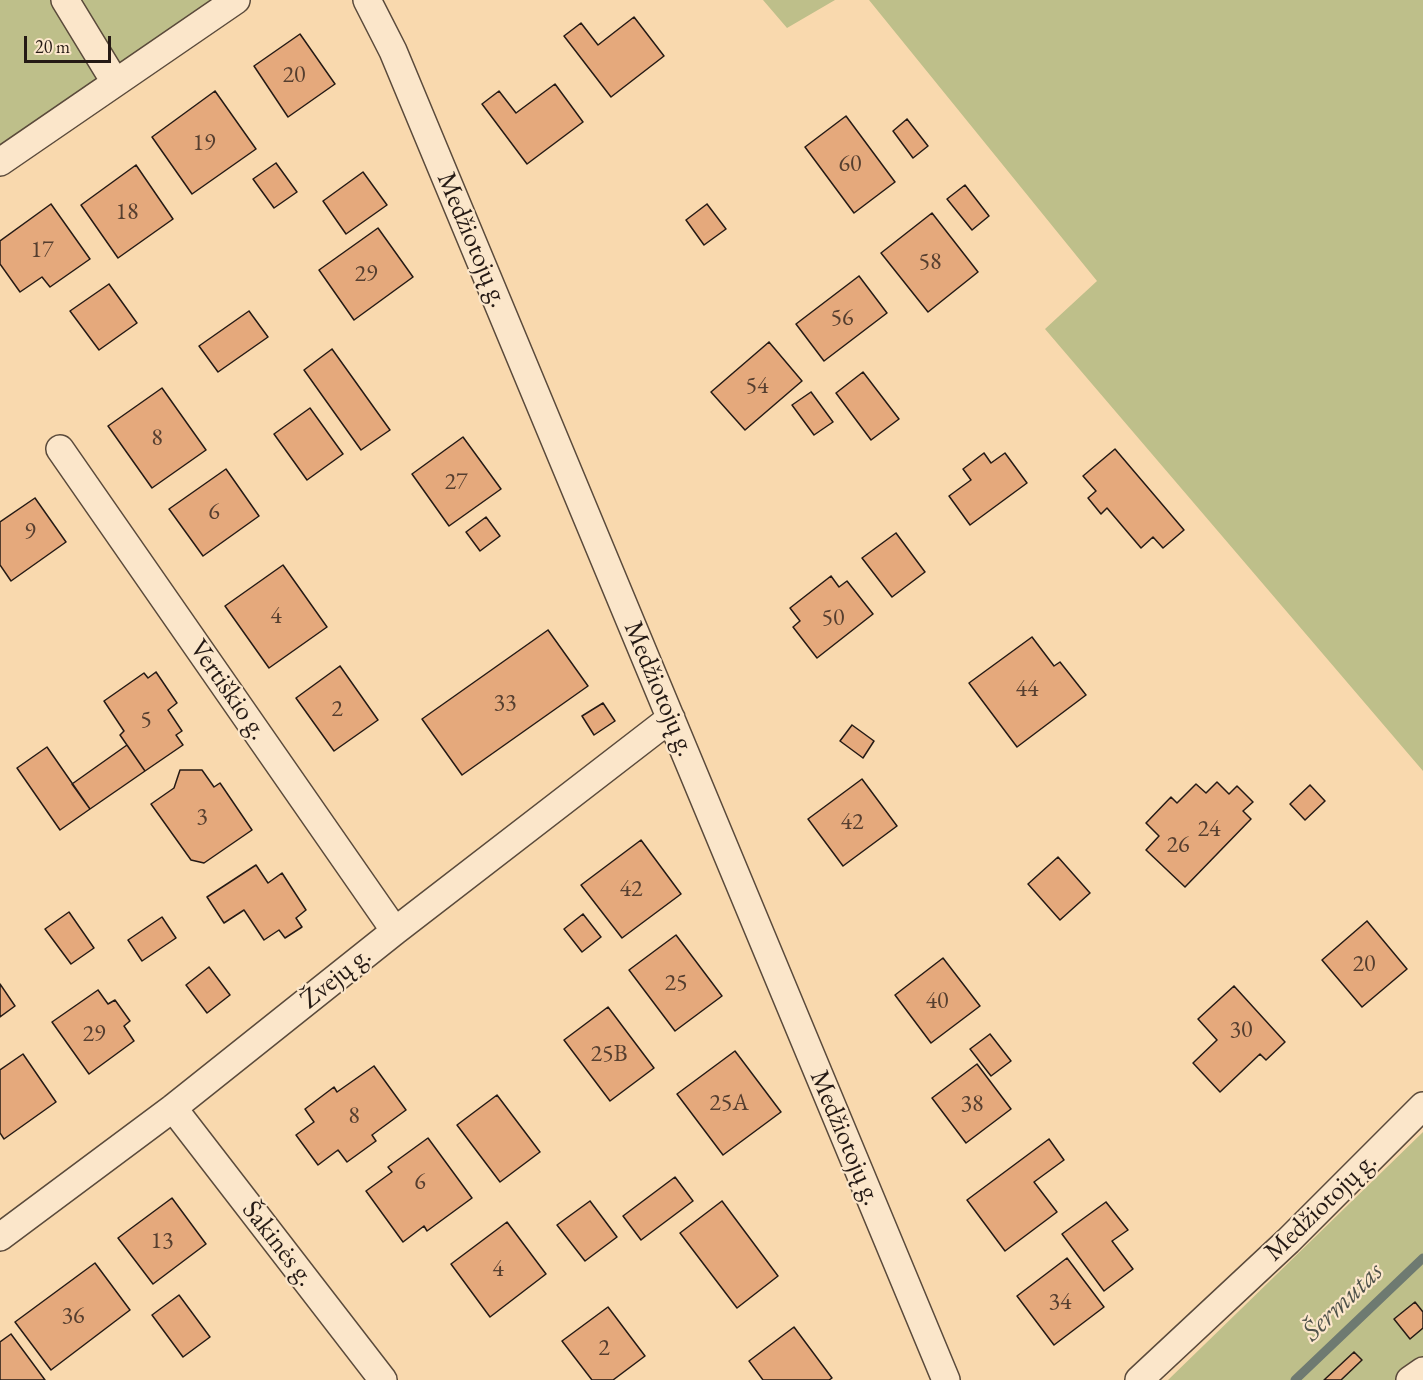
<!DOCTYPE html>
<html>
<head>
<meta charset="utf-8">
<style>
  body { margin:0 }
  #map { position:relative; width:1423px; height:1380px; overflow:hidden; background:#f9d9ae; font-family:"EB Garamond",serif }
  canvas { display:block }
  .scale { position:absolute; left:24px; top:36px; width:87px; height:27px; box-sizing:border-box; border:3px solid #251a15; border-top:0; padding-left:8px; font-size:18px; line-height:21px; white-space:nowrap; color:#251a15; -webkit-text-stroke:4px #fbe6ca; paint-order:stroke }
</style>
</head>
<body>
<div id="map">
<canvas width="1423" height="1380"></canvas>
<div class="scale">20 m</div>
</div>
<script>
const ctx = document.querySelector('canvas').getContext('2d');
ctx.lineJoin = 'round';
function paint(path, color) { ctx.fillStyle = color; ctx.fill(path, 'evenodd'); }
const poly = rows => new Path2D(rows.map(r => 'M' + r).join(''));
function stroke(path, color, width, dash) { ctx.strokeStyle = color; ctx.lineWidth = width; ctx.lineCap = dash ? 'butt' : 'round'; ctx.setLineDash(dash || []); ctx.stroke(path); }
function label(font, color, halo, rows, align = 'center') {
  ctx.font = font + ' "EB Garamond",serif'; ctx.lineWidth = 4.5; ctx.setLineDash([]); ctx.textBaseline = 'middle'; ctx.strokeStyle = halo; ctx.fillStyle = color; for (const [text, x, y, turn = 0] of rows) {
    ctx.save(); ctx.translate(x, y); ctx.rotate((+turn || 0) * Math.PI / 180); ctx.textAlign = isNaN(turn) ? turn : align; if (halo) ctx.strokeText(text, 0, 0); ctx.fillText(text, 0, 0); ctx.restore();
  }
}
paint(poly([
  [0,0,236,0,0,159],
  [763,0,835,0,787,28],
  [869,0,1423,0,1423,771,1045,329,1097,281],
  [1423,1132,1423,1380,1168,1380]
]), '#bebf8a');
stroke(poly([
  [1295,1380,1423,1258]
]), '#6e7a71', 9);
const building = poly([
  [634,17,664,56,611,97,564,36,581,23,598,45,634,17],
  [300,34,335,84,288,117,254,66,300,34],
  [555,84,583,122,527,164,482,104,499,91,516,113,555,84],
  [215,91,256,149,192,194,152,137,215,91],
  [846,116,895,182,854,213,805,147,846,116],
  [907,119,928,146,913,158,893,131,907,119],
  [276,163,297,192,274,208,253,179,276,163],
  [136,165,173,219,118,258,81,205,136,165],
  [363,172,387,205,346,234,323,201,363,172],
  [965,185,989,216,972,230,947,199,965,185],
  [51,204,90,259,50,287,42,277,20,292,0,264,0,241,51,204],
  [707,204,726,229,704,245,686,220,707,204],
  [932,213,978,272,928,312,881,253,932,213],
  [378,228,413,277,354,320,319,270,378,228],
  [859,276,887,313,824,361,796,324,859,276],
  [109,284,137,323,99,350,70,311,109,284],
  [249,311,268,337,218,372,199,346,249,311],
  [769,342,802,381,745,430,711,392,769,342],
  [332,349,390,430,361,450,304,370,332,349],
  [863,372,899,419,871,440,836,393,863,372],
  [162,388,206,450,152,488,108,426,162,388],
  [811,392,833,422,814,435,792,405,811,392],
  [310,408,343,454,307,480,274,434,310,408],
  [463,437,501,489,449,526,412,474,463,437],
  [1115,449,1184,530,1163,548,1153,537,1141,548,1107,508,1101,514,1088,498,1096,491,1083,476,1115,449],
  [984,453,991,463,1005,453,1027,483,970,525,949,496,971,480,963,469,984,453],
  [226,469,259,516,203,556,169,509,226,469],
  [35,498,66,542,11,581,0,565,0,522,35,498],
  [486,517,500,536,480,551,466,532,486,517],
  [896,533,925,572,892,597,862,558,896,533],
  [283,565,327,627,269,668,225,606,283,565],
  [831,576,839,587,847,581,873,614,817,658,793,627,800,621,790,608,831,576],
  [548,630,588,686,462,775,422,719,548,630],
  [1032,637,1054,666,1060,662,1086,695,1017,747,969,683,1032,637],
  [340,666,378,720,334,751,296,698,340,666],
  [156,672,177,703,168,710,182,731,176,735,183,745,145,771,120,735,124,731,104,701,144,673,148,678,156,672],
  [603,703,615,721,594,735,582,716,603,703],
  [852,725,874,741,863,758,840,741,852,725],
  [127,745,145,771,90,809,72,784,127,745],
  [47,747,90,809,60,830,17,768,47,747],
  [180,770,202,770,214,787,220,783,252,830,204,863,191,860,151,804,174,788,180,770],
  [862,779,897,826,843,866,808,819,862,779],
  [1217,782,1229,794,1237,786,1253,802,1243,811,1251,819,1185,887,1146,850,1159,836,1146,823,1171,797,1177,803,1196,784,1206,793,1217,782],
  [1310,785,1325,801,1305,820,1290,804,1310,785],
  [641,840,681,894,622,938,581,885,641,840],
  [1058,857,1090,893,1060,920,1028,884,1058,857],
  [256,865,268,883,282,873,306,910,296,918,302,927,285,938,279,930,264,940,244,910,224,923,207,897,256,865],
  [69,912,94,948,71,964,45,929,69,912],
  [583,914,601,937,582,952,564,929,583,914],
  [162,917,176,938,142,961,128,940,162,917],
  [1367,921,1407,969,1362,1007,1322,960,1367,921],
  [676,935,722,996,675,1031,629,970,676,935],
  [943,958,980,1006,931,1043,895,995,943,958],
  [209,967,230,995,207,1013,186,985,209,967],
  [0,984,15,1006,0,1017,0,984],
  [1234,986,1285,1042,1266,1060,1260,1054,1220,1092,1193,1063,1217,1040,1198,1019,1234,986],
  [98,990,108,1004,115,1000,130,1021,124,1026,134,1041,89,1074,52,1022,98,990],
  [608,1007,654,1068,610,1101,564,1040,608,1007],
  [990,1034,1011,1061,991,1076,970,1049,990,1034],
  [735,1051,781,1112,723,1155,677,1094,735,1051],
  [23,1054,56,1102,4,1139,0,1133,0,1070,23,1054],
  [977,1064,1011,1109,966,1143,932,1098,977,1064],
  [374,1066,406,1110,372,1135,376,1141,347,1162,338,1150,318,1165,296,1135,314,1122,305,1109,334,1087,337,1092,374,1066],
  [497,1095,540,1152,500,1182,457,1125,497,1095],
  [428,1138,472,1198,427,1231,424,1226,403,1242,366,1191,392,1172,388,1167,428,1138],
  [1049,1139,1064,1160,1034,1182,1057,1212,1005,1251,967,1200,1049,1139],
  [675,1177,693,1201,641,1240,623,1216,675,1177],
  [172,1198,206,1244,153,1284,118,1238,172,1198],
  [590,1201,617,1237,585,1261,557,1225,590,1201],
  [722,1201,778,1276,737,1308,680,1233,722,1201],
  [1106,1202,1128,1230,1112,1241,1133,1269,1104,1291,1062,1234,1106,1202],
  [507,1222,546,1274,490,1317,451,1264,507,1222],
  [1067,1258,1104,1307,1054,1345,1017,1296,1067,1258],
  [95,1263,130,1310,51,1370,15,1322,95,1263],
  [179,1295,210,1337,183,1357,152,1315,179,1295],
  [1415,1302,1423,1312,1423,1328,1410,1339,1394,1319,1415,1302],
  [608,1307,645,1356,613,1380,592,1380,562,1341,608,1307],
  [794,1327,832,1378,829,1380,763,1380,749,1361,794,1327],
  [11,1334,45,1380,0,1380,0,1342,11,1334],
  [1354,1352,1362,1360,1341,1380,1324,1380,1354,1352]
]);
paint(building, '#e5a97c');
stroke(building, '#251a15', 1.5);
const minor = poly([
  [65,0,115,82],
  [367,0,393,51,946,1380],
  [0,162,236,0],
  [60,449,395,931],
  [173,1108,383,1380],
  [0,1237,173,1108,395,931,671,718],
  [1139,1380,1288,1241,1423,1106],
  [1410,1380,1423,1371]
]);
stroke(minor, '#5a4a3b', 30);
stroke(minor, '#fbe6ca', 27);
label('24px', '#553e2f', null, [
  ["20",294,75],
  ["19",204,143],
  ["60",850,164],
  ["18",127,212],
  ["17",42,250],
  ["58",930,262],
  ["29",366,274],
  ["56",842,318],
  ["54",757,386],
  ["8",157,438],
  ["27",456,482],
  ["6",214,512],
  ["9",30,532],
  ["4",276,616],
  ["50",833,618],
  ["44",1027,689],
  ["33",505,703],
  ["2",337,709],
  ["5",146,720],
  ["3",202,817],
  ["42",852,822],
  ["24",1209,829],
  ["26",1178,845],
  ["42",631,889],
  ["20",1364,964],
  ["25",676,983],
  ["40",937,1001],
  ["30",1241,1030],
  ["29",94,1034],
  ["25B",609,1054],
  ["25A",729,1103],
  ["38",972,1104],
  ["8",354,1116],
  ["6",420,1182],
  ["13",162,1241],
  ["4",498,1269],
  ["34",1060,1302],
  ["36",73,1316],
  ["2",604,1348]
]);
label('27px', '#251a15', '#fbe6ca', [
  ["Medžiotojų g.",472,240,67],
  ["Medžiotojų g.",659,689,67],
  ["Vertiškio g.",228,690,55],
  ["Žvejų g.",336,978,-39],
  ["Medžiotojų g.",845,1138,67],
  ["Medžiotojų g.",1321,1207,-44],
  ["Šakinės g.",278,1244,52]
]);
label('italic 28px', '#4f524b', '#fbe6ca', [
  ["Šermutas",1343,1302,-44]
]);
</script>
</body>
</html>
